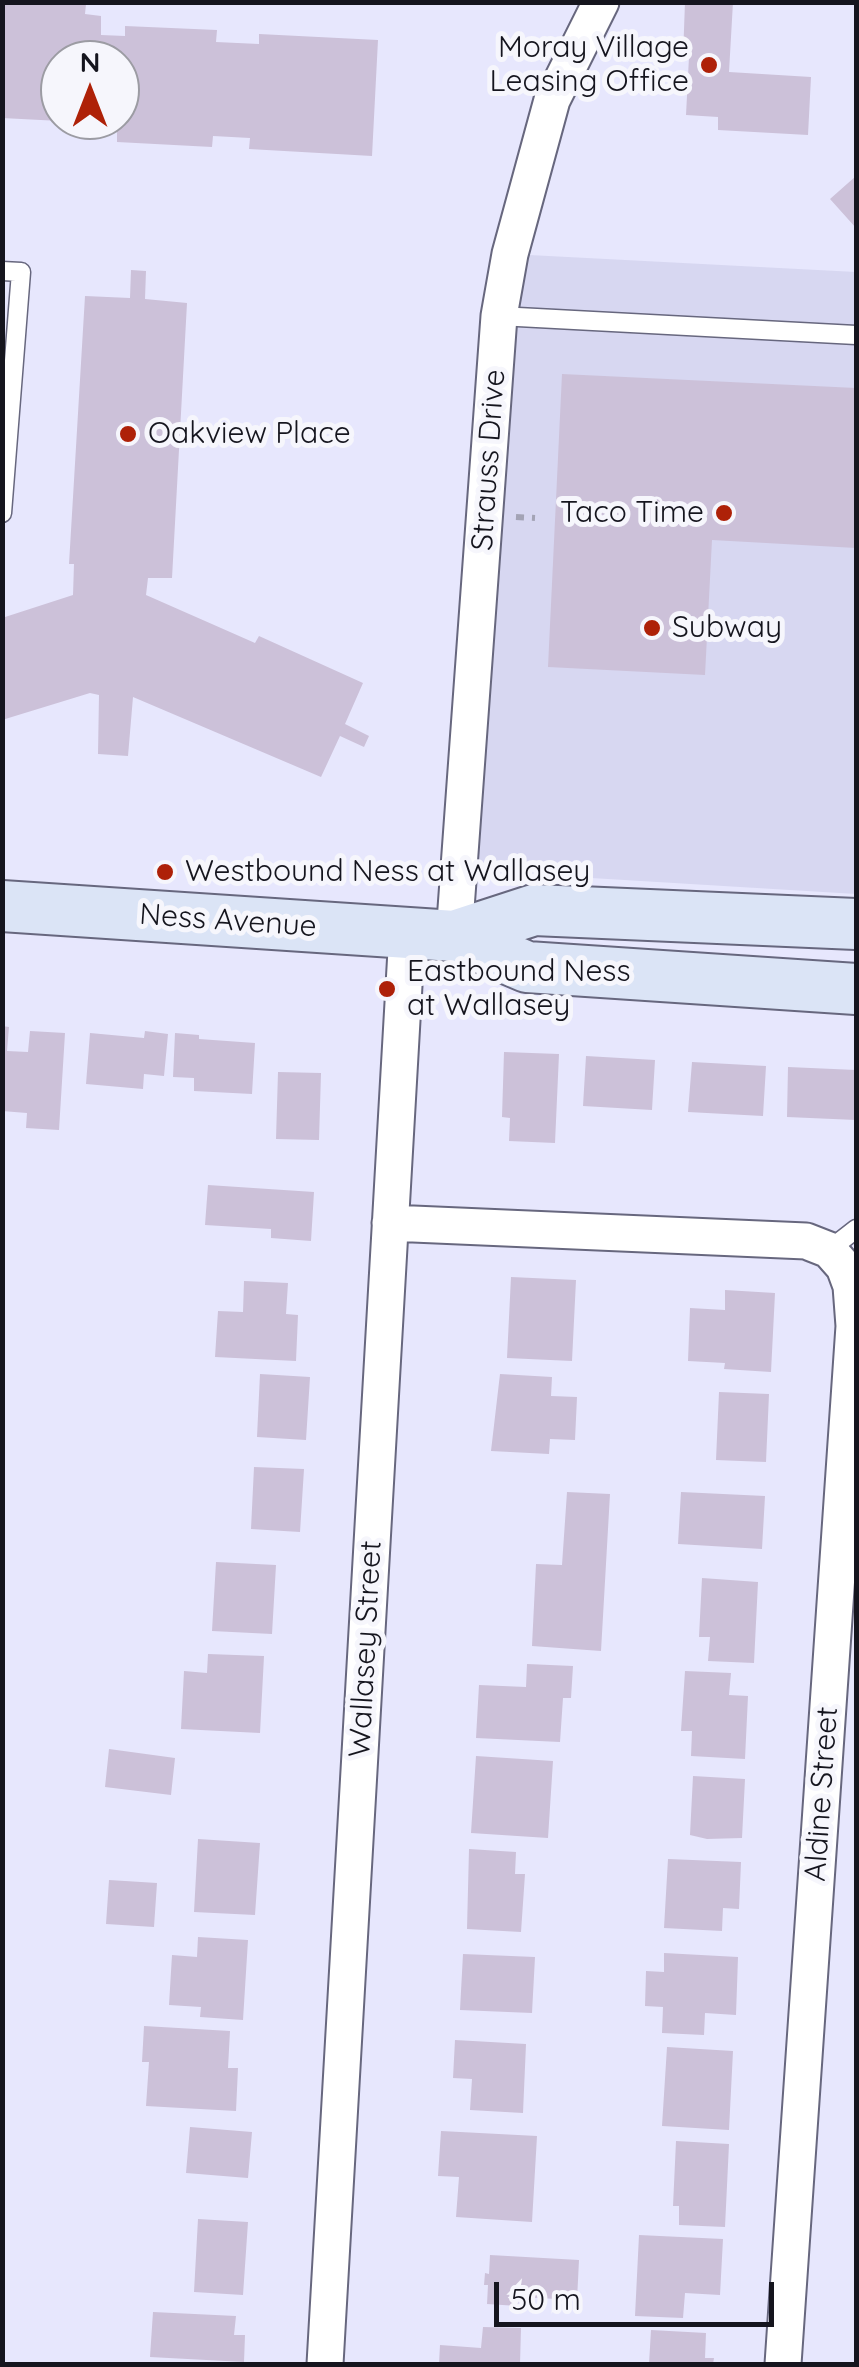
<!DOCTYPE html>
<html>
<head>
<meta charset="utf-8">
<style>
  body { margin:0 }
  #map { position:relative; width:859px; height:2367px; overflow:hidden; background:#e7e7fd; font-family:Quicksand,sans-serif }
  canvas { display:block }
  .frame { position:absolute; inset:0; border:5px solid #15151e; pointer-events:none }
  .north { position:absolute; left:40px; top:40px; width:100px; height:100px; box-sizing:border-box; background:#f6f6fc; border:2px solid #9c9ca3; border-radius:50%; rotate:0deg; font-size:28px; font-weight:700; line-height:40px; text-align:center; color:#15151e }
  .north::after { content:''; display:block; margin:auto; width:35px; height:45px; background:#ae2108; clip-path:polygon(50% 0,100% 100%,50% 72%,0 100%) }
  .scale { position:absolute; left:494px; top:2282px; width:280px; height:45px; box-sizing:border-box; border:5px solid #15151e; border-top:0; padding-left:12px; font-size:30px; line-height:35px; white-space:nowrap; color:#15151e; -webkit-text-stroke:8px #f6f6fc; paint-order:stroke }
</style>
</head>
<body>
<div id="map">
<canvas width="859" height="2367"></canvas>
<div class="frame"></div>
<div class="north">N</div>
<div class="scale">50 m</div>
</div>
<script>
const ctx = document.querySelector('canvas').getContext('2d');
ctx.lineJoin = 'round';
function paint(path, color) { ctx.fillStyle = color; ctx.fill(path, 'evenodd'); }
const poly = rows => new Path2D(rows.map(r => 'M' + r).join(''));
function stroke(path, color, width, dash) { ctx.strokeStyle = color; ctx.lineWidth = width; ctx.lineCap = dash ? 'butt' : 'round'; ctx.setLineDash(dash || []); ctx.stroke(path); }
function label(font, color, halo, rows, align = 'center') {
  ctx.font = font + ' Quicksand,sans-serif'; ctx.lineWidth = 10; ctx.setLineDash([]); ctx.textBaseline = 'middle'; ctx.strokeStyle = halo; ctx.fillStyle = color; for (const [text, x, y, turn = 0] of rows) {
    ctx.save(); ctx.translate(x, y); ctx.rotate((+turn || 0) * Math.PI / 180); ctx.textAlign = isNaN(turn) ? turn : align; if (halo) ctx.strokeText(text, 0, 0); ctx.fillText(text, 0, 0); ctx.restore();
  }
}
paint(poly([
  [510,254,856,272,856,894,459,870]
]), '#d7d7f1');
paint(poly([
  [2,2,86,4,85,14,101,16,101,35,125,36,125,26,217,30,216,42,259,44,259,34,378,40,372,156,249,149,250,138,213,136,212,147,117,142,117,130,96,129,96,120,120,120,120,60,60,60,60,121,2,118],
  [685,2,733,2,729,72,811,77,808,135,718,130,718,117,686,115,689,57,683,57],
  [856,176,856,228,830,199],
  [131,270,146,271,145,299,187,303,172,578,148,578,146,595,255,643,259,636,363,683,345,724,369,736,364,747,340,736,321,777,133,697,128,756,98,754,99,695,90,693,2,720,2,618,73,595,74,564,69,564,85,296,130,298],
  [562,374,856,388,856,548,712,540,705,675,548,667],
  [2,1026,9,1027,7,1051,28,1052,30,1031,65,1033,59,1130,26,1128,27,1113,2,1111],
  [145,1031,168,1034,164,1076,144,1074,143,1089,86,1084,90,1033,144,1038],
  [175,1033,199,1035,199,1039,255,1043,252,1094,194,1091,194,1078,173,1077],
  [504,1052,559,1054,555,1143,509,1141,510,1118,502,1117],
  [586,1056,655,1060,652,1110,583,1106],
  [692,1062,766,1066,763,1116,688,1112],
  [788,1067,856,1070,856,1120,787,1117],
  [278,1072,321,1073,319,1140,276,1139],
  [208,1185,314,1192,311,1241,271,1238,271,1229,205,1225],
  [511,1277,576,1280,572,1361,507,1358],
  [244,1281,288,1283,286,1314,298,1315,296,1361,215,1357,218,1311,243,1312],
  [725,1290,775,1293,771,1372,724,1369,725,1363,688,1361,690,1308,725,1310],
  [260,1374,310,1377,306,1440,257,1437],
  [500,1374,552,1377,551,1396,577,1397,575,1440,550,1439,549,1454,491,1451],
  [719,1392,769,1394,766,1462,716,1460],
  [254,1467,304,1469,300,1532,251,1529],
  [567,1492,610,1494,601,1651,532,1646,536,1564,562,1565],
  [681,1492,765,1496,762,1549,678,1544],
  [216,1562,276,1565,272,1634,212,1631],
  [702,1578,758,1582,754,1663,708,1661,710,1637,699,1637],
  [208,1654,264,1656,260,1733,181,1729,184,1671,207,1673],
  [527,1664,573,1666,571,1698,563,1698,560,1742,476,1738,479,1685,526,1687],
  [685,1671,731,1673,729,1695,748,1696,745,1759,691,1756,692,1731,681,1731],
  [109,1749,175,1758,171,1795,105,1787],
  [476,1756,553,1761,548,1838,471,1833],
  [693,1776,745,1779,742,1838,707,1839,690,1835],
  [198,1839,260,1843,255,1915,194,1912],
  [469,1849,516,1852,515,1874,525,1874,521,1932,467,1929],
  [668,1859,741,1862,739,1909,723,1908,722,1931,664,1928],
  [109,1880,157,1883,154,1927,106,1924],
  [198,1937,248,1940,243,2020,200,2017,201,2007,169,2005,172,1955,197,1957],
  [664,1953,738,1957,736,2015,705,2013,704,2035,662,2033,663,2007,645,2006,646,1971,664,1972],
  [463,1954,535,1957,532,2013,460,2010],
  [144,2026,230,2031,228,2068,238,2068,236,2111,146,2106,149,2062,142,2062],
  [455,2040,526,2044,523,2113,470,2110,472,2079,453,2078],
  [667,2047,733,2051,729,2130,662,2126],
  [190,2127,252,2132,248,2178,186,2173],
  [441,2131,537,2136,532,2222,456,2217,459,2177,438,2176],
  [676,2141,729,2144,725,2227,679,2225,679,2206,673,2206],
  [198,2219,248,2222,243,2295,194,2292],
  [639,2235,723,2239,720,2295,685,2293,683,2318,635,2316],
  [490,2255,579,2260,577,2300,519,2297,518,2306,487,2304,488,2285,484,2285,485,2273,489,2274],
  [153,2312,236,2316,234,2335,245,2335,244,2362,150,2357],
  [483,2327,521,2328,520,2364,439,2364,440,2345,481,2348],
  [651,2330,706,2333,705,2358,714,2358,713,2364,649,2364]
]), '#ccc1d9');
const lane = poly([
  [2,271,21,272,2,513],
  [499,316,856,335],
  [829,1250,856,1229]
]);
const street = poly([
  [454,936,499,316,510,254,552,100,601,2],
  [390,1223,806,1241,829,1250,844,1267,851,1286,854,1326,783,2364],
  [325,2364,407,933]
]);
const secondary = poly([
  [2,906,454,936,527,967,856,989],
  [454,936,534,910,856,924]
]);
stroke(lane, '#67677e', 21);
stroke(street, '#67677e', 39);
stroke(secondary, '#67677e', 54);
stroke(poly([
  [516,517,535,518]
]), '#a3a3b5', 6, [8, 8]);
stroke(lane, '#fff', 18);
stroke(street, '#fff', 35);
stroke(secondary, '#dbe4f6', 50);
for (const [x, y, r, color] of [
  [709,65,10,"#ae2108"],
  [128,434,10,"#ae2108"],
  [724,513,10,"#ae2108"],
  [652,628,10,"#ae2108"],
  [165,872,10,"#ae2108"],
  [387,989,10,"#ae2108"]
]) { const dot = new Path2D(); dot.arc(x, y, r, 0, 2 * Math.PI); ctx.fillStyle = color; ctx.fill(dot); stroke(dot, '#f6f6fc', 4); }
label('30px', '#15151e', '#f6f6fc', [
  ["Moray Village",689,48,"right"],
  ["Leasing Office",689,82,"right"],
  ["Oakview Place",148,434],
  ["Taco Time",704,513,"right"],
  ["Subway",672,628],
  ["Westbound Ness at Wallasey",185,872],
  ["Eastbound Ness",407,972],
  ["at Wallasey",407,1006]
], 'left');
label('30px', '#15151e', '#f6f6fc', [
  ["Strauss Drive",489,460,-86],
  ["Ness Avenue",228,921,4],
  ["Wallasey Street",366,1649,-87],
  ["Aldine Street",822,1794,-86]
]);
</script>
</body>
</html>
